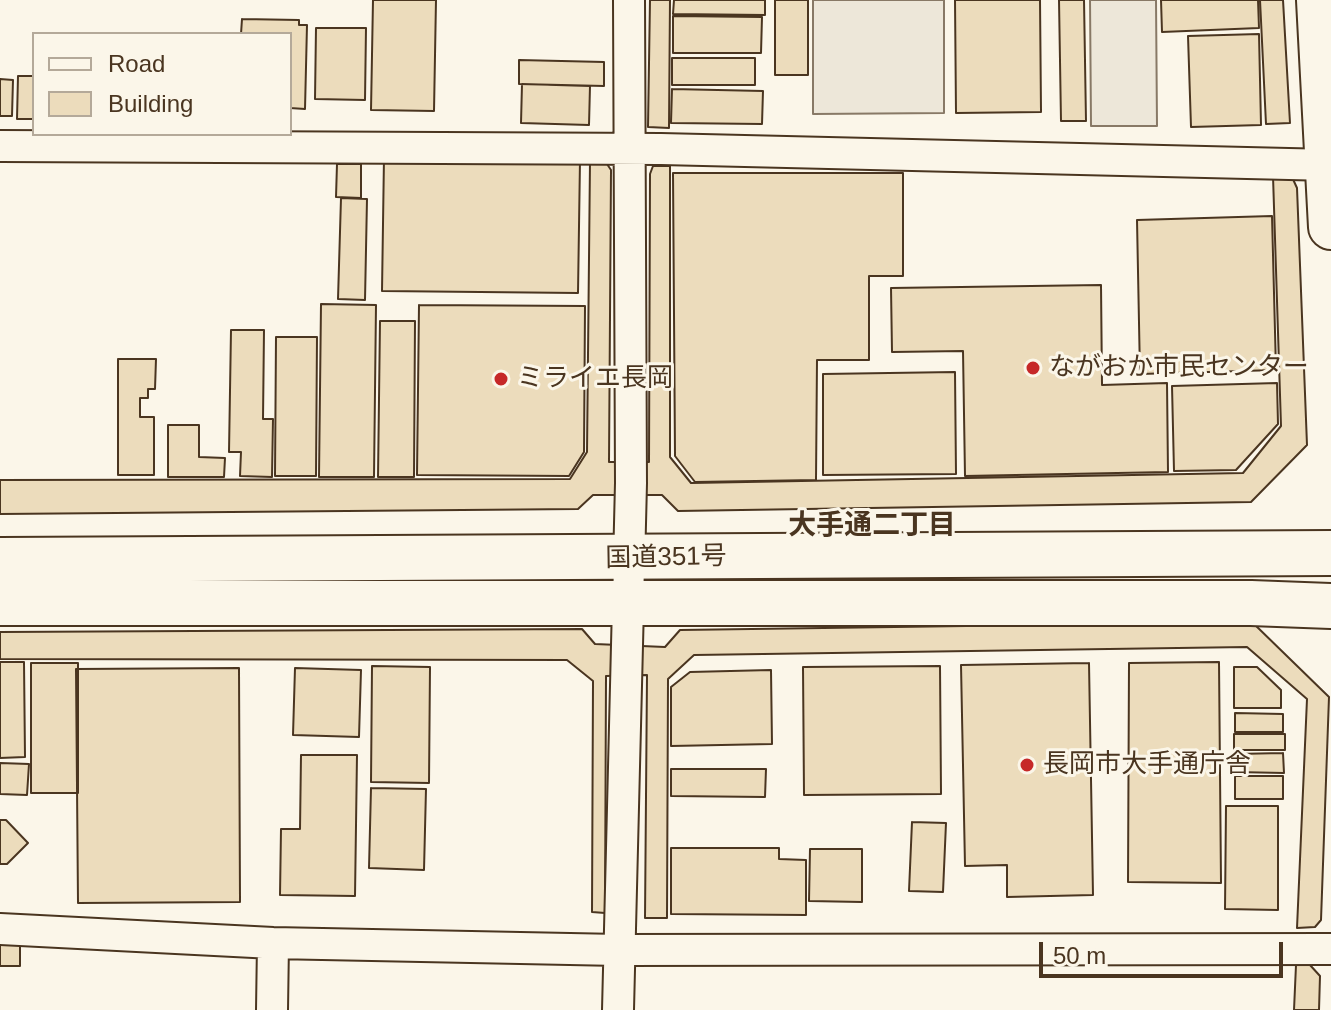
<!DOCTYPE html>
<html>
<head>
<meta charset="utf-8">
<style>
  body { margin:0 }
  #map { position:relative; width:1331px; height:1010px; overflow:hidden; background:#fbf6e9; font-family:Arial,sans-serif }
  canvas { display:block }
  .legend { position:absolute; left:32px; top:32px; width:260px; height:104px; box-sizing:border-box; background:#fbf6e9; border:2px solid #b4a999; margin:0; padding:10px 14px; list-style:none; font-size:24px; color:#4a3520 }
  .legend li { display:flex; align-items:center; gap:16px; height:40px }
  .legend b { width:40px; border:2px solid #b4a999 }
  .scale { position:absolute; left:1039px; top:942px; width:244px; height:36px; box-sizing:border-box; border:4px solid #4a3520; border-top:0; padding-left:10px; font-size:24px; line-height:28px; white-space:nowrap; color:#4a3520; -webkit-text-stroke:6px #fbf6e9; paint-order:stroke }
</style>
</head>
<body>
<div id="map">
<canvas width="1331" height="1010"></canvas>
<ul class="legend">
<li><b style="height:10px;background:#fbf6e9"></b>Road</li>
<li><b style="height:22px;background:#ecdcbc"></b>Building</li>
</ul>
<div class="scale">50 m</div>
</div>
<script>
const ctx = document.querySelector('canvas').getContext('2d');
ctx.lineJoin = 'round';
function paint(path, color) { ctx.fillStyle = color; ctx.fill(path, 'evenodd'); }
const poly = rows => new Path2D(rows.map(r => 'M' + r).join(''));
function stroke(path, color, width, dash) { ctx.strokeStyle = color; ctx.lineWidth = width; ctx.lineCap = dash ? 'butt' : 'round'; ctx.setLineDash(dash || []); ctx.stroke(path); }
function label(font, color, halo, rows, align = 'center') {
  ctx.font = font + ' Arial,"Noto Sans JP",sans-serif'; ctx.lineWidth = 6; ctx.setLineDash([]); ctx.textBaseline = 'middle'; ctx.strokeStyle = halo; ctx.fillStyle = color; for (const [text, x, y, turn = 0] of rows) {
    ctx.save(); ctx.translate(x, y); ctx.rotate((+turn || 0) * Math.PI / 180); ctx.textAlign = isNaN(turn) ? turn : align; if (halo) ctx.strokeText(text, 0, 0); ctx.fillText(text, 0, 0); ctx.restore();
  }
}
const parking = poly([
  [813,0,944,0,944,113,813,114,813,0],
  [1090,0,1156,0,1157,126,1091,126,1090,0]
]);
paint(parking, '#ede7d9');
stroke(parking, '#887966', 2);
const building = poly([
  [373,0,436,0,434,111,371,110,373,0],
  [650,0,670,0,669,128,648,127,650,0],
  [674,0,765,0,765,15,673,14,674,0],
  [775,0,808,0,808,75,775,75,775,0],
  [955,0,1040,0,1041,112,956,113,955,0],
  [1059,0,1084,0,1086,121,1061,121,1059,0],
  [1161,0,1258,0,1259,28,1162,32,1161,0],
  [1260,0,1283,0,1290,123,1266,124,1260,0],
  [673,16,762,17,761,53,673,53,673,16],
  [242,19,299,20,299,25,307,25,305,109,290,108,290,34,241,34,242,19],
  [316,28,366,28,365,100,315,99,316,28],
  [1259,34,1261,125,1191,127,1188,36,1259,34],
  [672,58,755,58,755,85,672,85,672,58],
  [519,60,604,62,604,86,519,84,519,60],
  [18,76,34,76,34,119,17,119,18,76],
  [0,79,13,80,12,116,0,116,0,79],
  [522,84,590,86,589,125,521,123,522,84],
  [672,89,763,91,762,124,671,123,672,89],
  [384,157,580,160,578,293,382,291,384,157],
  [590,161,605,161,611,170,609,462,649,462,650,174,653,166,670,166,670,457,691,483,1243,473,1281,426,1273,176,1292,177,1297,188,1307,445,1251,502,678,511,662,495,593,495,578,509,0,514,0,480,570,479,587,452,590,161],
  [337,164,361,164,361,198,336,197,337,164],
  [673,173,903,173,903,276,869,276,869,360,817,360,816,480,695,482,675,456,673,173],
  [341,198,367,199,365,300,338,299,341,198],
  [1272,216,1276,370,1140,374,1137,220,1272,216],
  [1101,285,1102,385,1167,383,1168,472,965,476,963,351,892,352,891,288,1101,285],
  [321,304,376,305,374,477,319,477,321,304],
  [419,305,585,306,584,452,569,476,417,475,419,305],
  [380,321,415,321,414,477,378,477,380,321],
  [231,330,264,330,263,419,273,419,272,477,240,476,241,452,229,452,231,330],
  [276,337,317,337,316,476,275,476,276,337],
  [118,359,156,359,155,389,148,389,148,398,140,398,140,417,154,417,154,475,118,475,118,359],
  [955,372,956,474,823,475,823,374,955,372],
  [1277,383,1278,424,1236,470,1174,471,1172,386,1277,383],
  [168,425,199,425,199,457,225,458,224,477,168,477,168,425],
  [1252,622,1329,697,1321,920,1315,927,1297,928,1307,699,1247,647,694,655,668,679,667,918,645,918,647,675,606,676,605,913,592,912,593,681,567,660,0,659,0,632,582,629,595,644,665,647,680,630,1252,622],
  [0,662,24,662,25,757,0,758,0,662],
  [1219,662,1221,883,1128,882,1129,663,1219,662],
  [31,663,78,663,78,793,31,793,31,663],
  [1089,663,1093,895,1007,897,1007,865,965,866,961,665,1089,663],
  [372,666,430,667,429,783,371,782,372,666],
  [940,666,941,794,804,795,803,667,940,666],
  [1234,667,1257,667,1281,690,1281,708,1234,708,1234,667],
  [239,668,240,902,78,903,76,669,239,668],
  [295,668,361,670,359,737,293,735,295,668],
  [771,670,772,744,671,746,671,687,690,672,771,670],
  [1235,713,1283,714,1283,732,1235,732,1235,713],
  [1234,734,1285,734,1285,750,1234,750,1234,734],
  [1283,753,1284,773,1235,772,1235,754,1283,753],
  [301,755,357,755,355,896,280,895,281,829,300,829,301,755],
  [0,763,29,764,27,795,0,794,0,763],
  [671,769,766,769,765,797,671,796,671,769],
  [1235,776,1283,776,1283,799,1235,799,1235,776],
  [371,788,426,789,424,870,369,868,371,788],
  [1226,806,1278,806,1278,910,1225,909,1226,806],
  [0,820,6,820,28,843,7,864,0,864,0,820],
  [912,822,946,823,943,892,909,891,912,822],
  [671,848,779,848,779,859,806,860,806,915,671,914,671,848],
  [810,849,862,849,862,902,809,901,810,849],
  [0,934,20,935,20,966,0,966,0,934],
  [1296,965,1310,965,1320,976,1319,1010,1294,1010,1296,965]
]);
paint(building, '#ecdcbc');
stroke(building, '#4a3520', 2);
const minor = poly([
  [0,146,661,149,1331,165],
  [0,929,273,943,619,950,1331,949],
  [272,1010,273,943],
  [618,1010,631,483,629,0]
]);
const trunk = poly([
  [1319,0,1331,227],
  [0,560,1331,553],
  [0,603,1251,603,1331,606]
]);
stroke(minor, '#4a3520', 34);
stroke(trunk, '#4a3520', 48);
stroke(minor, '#fbf6e9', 30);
stroke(trunk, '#fbf6e9', 44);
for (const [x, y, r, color] of [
  [1033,368,8,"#c62828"],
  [501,379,8,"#c62828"],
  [1027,765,8,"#c62828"]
]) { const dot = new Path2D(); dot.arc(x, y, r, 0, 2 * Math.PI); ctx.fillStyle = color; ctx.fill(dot); stroke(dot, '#fbf6e9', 3); }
label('26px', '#4a3520', '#fbf6e9', [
  ["ながおか市民センター",1049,368],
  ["ミライエ長岡",517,379],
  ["長岡市大手通庁舎",1043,765]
], 'left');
label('26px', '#4a3520', '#fbf6e9', [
  ["国道351号",666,558,-1]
]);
label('bold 28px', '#4a3520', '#fbf6e9', [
  ["大手通二丁目",872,526]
]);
</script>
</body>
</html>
